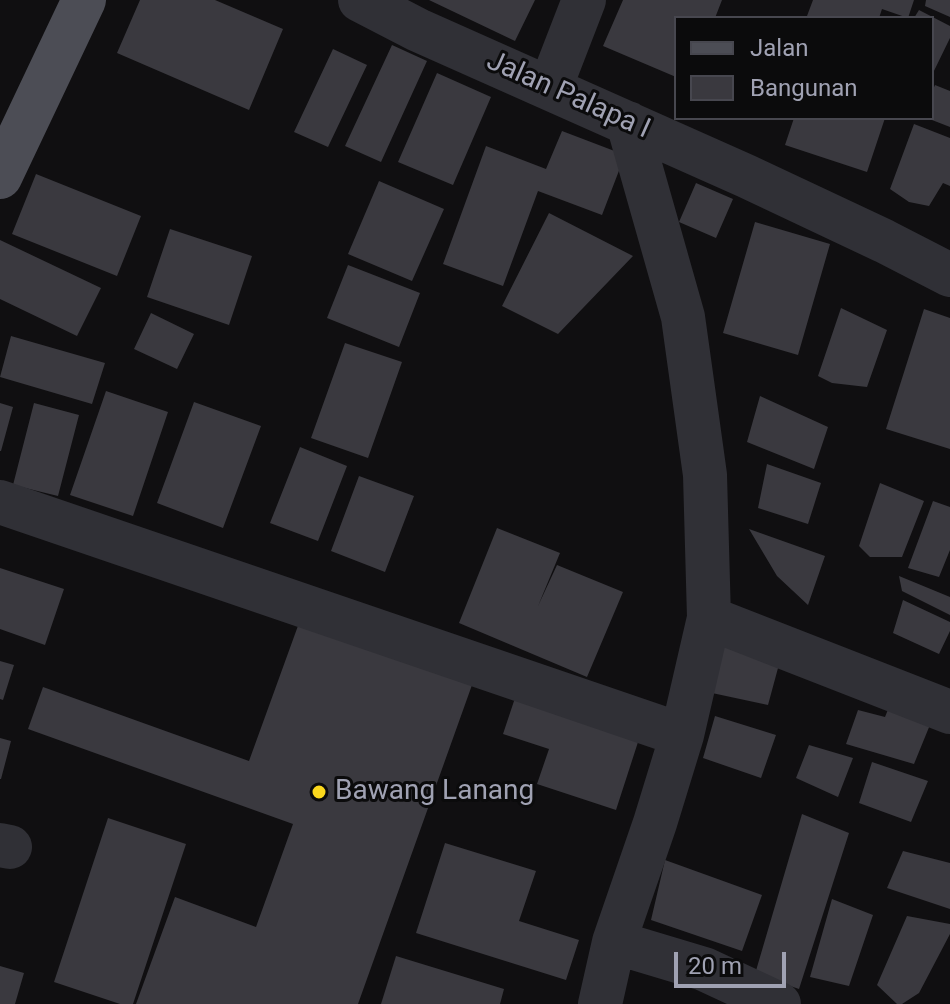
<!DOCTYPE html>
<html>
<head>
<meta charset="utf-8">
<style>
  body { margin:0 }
  #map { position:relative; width:950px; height:1004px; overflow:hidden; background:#100f11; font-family:Roboto,sans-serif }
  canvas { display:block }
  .legend { position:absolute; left:674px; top:16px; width:260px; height:104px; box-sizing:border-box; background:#0b0b0c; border:2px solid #47474f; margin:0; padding:10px 14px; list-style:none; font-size:24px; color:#a0a2b3 }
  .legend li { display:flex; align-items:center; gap:16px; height:40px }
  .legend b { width:40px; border:2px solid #47474f }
  .scale { position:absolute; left:674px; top:952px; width:112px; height:36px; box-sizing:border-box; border:4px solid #a0a2b3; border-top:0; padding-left:10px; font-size:24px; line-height:28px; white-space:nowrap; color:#a0a2b3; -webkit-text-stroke:6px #0b0b0c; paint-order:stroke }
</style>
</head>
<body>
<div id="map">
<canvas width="950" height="1004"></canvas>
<ul class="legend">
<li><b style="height:10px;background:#4c4d55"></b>Jalan</li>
<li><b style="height:22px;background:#3a393f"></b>Bangunan</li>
</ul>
<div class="scale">20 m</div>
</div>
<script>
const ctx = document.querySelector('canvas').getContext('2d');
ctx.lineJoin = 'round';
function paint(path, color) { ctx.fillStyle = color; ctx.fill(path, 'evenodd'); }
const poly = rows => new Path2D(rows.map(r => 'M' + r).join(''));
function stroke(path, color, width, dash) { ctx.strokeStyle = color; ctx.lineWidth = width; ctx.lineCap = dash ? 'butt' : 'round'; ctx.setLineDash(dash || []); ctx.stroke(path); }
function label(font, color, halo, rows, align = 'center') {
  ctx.font = font + ' Roboto,sans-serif'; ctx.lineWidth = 6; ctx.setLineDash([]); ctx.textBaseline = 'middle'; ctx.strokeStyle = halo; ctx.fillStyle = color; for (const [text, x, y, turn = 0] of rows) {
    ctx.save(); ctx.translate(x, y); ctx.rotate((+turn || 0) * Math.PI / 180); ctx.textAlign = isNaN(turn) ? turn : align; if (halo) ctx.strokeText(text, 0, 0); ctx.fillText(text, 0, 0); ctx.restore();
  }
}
paint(poly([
  [140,0,215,0,283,29,249,110,117,53],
  [429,0,535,0,515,41],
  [623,0,722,0,715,18,676,18,676,77,603,46],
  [813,0,914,0,908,18,882,9,879,18,811,18,807,16],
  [926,0,950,0,950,17,925,6],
  [919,10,950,26,950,38,932,75,932,18,914,18],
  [392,45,427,61,381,162,345,146],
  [333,49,367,65,328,147,294,132],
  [437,73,491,97,453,185,398,162],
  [935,85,950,91,950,127,932,120,932,92],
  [794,118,885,118,867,172,785,145],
  [914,124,950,138,950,186,943,183,929,206,909,202,890,189],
  [562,131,625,155,602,215,538,191,503,286,443,264,486,146,546,169],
  [36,174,141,216,117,276,12,234],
  [379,181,444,209,412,281,348,254],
  [696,183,733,199,716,238,679,222],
  [549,213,633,256,558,334,502,306],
  [755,222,830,244,798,355,723,333],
  [170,229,252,256,229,325,147,297],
  [0,240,101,288,77,336,0,299],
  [348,265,420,293,399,347,327,318],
  [841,308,887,330,867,387,832,383,818,376],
  [924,309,950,318,950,449,886,429],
  [151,313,194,334,177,369,134,349],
  [11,336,105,363,92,404,0,377],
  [345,343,402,362,368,458,311,438],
  [106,391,168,412,133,516,70,495],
  [760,396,828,427,814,469,747,442],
  [194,402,261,426,223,528,157,503],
  [0,403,13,407,1,451,0,451],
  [34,403,79,415,58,496,13,485],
  [300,447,347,466,318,541,270,523],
  [767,464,821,483,808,524,758,508],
  [359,476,414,496,385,572,331,551],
  [880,483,924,501,902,557,870,557,859,546],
  [933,501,950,507,950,550,939,577,908,568],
  [497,528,560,553,538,606,557,565,623,592,587,677,459,623],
  [749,529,825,556,808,605,777,576],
  [0,568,64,589,45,645,0,629],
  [899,576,950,597,950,615,902,591],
  [903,600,950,622,950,631,939,654,893,633],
  [299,623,472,685,358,1004,136,1004,175,897,256,927,293,824,28,729,43,687,249,761],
  [726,639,781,657,768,705,712,693],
  [0,661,14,665,3,700,0,699],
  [893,697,934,715,914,764,846,744,858,710,885,717],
  [515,698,639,739,616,810,537,784,549,749,503,734],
  [715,716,776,735,761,778,703,758],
  [0,738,11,741,1,779,0,779],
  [809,745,853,758,838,797,796,778],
  [872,762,928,781,911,822,859,803],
  [802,814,849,833,799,989,755,974],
  [108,818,186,844,133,1004,120,1004,54,982],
  [445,843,536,871,519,921,579,940,566,980,416,933],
  [903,851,950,863,950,909,887,888],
  [665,860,762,895,742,951,651,920],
  [832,899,873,915,849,986,810,977],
  [907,916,950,924,950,934,919,993,902,1004,897,1004,877,985],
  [396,956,504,989,500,1004,381,1004],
  [0,966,24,973,15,1004,0,1004]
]), '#3a393f');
stroke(poly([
  [360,0,418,30,746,176,884,241,950,275],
  [550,88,584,0],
  [628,123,683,317,705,475,709,618,682,735,655,823,614,942,704,969,779,1004],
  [0,502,682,735],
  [709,618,950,712],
  [0,845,10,847],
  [600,1004,614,942]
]), '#303036', 44);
stroke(poly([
  [0,177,84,0]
]), '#4c4d55', 44);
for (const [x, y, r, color] of [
  [319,792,8,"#fbd81d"]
]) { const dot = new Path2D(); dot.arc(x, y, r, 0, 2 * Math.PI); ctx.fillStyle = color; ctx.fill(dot); stroke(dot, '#0b0b0c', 3); }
label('28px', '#a0a2b3', '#0b0b0c', [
  ["Jalan Palapa I",568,96,24]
]);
label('28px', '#a0a2b3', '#0b0b0c', [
  ["Bawang Lanang",335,792]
], 'left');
</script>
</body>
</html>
